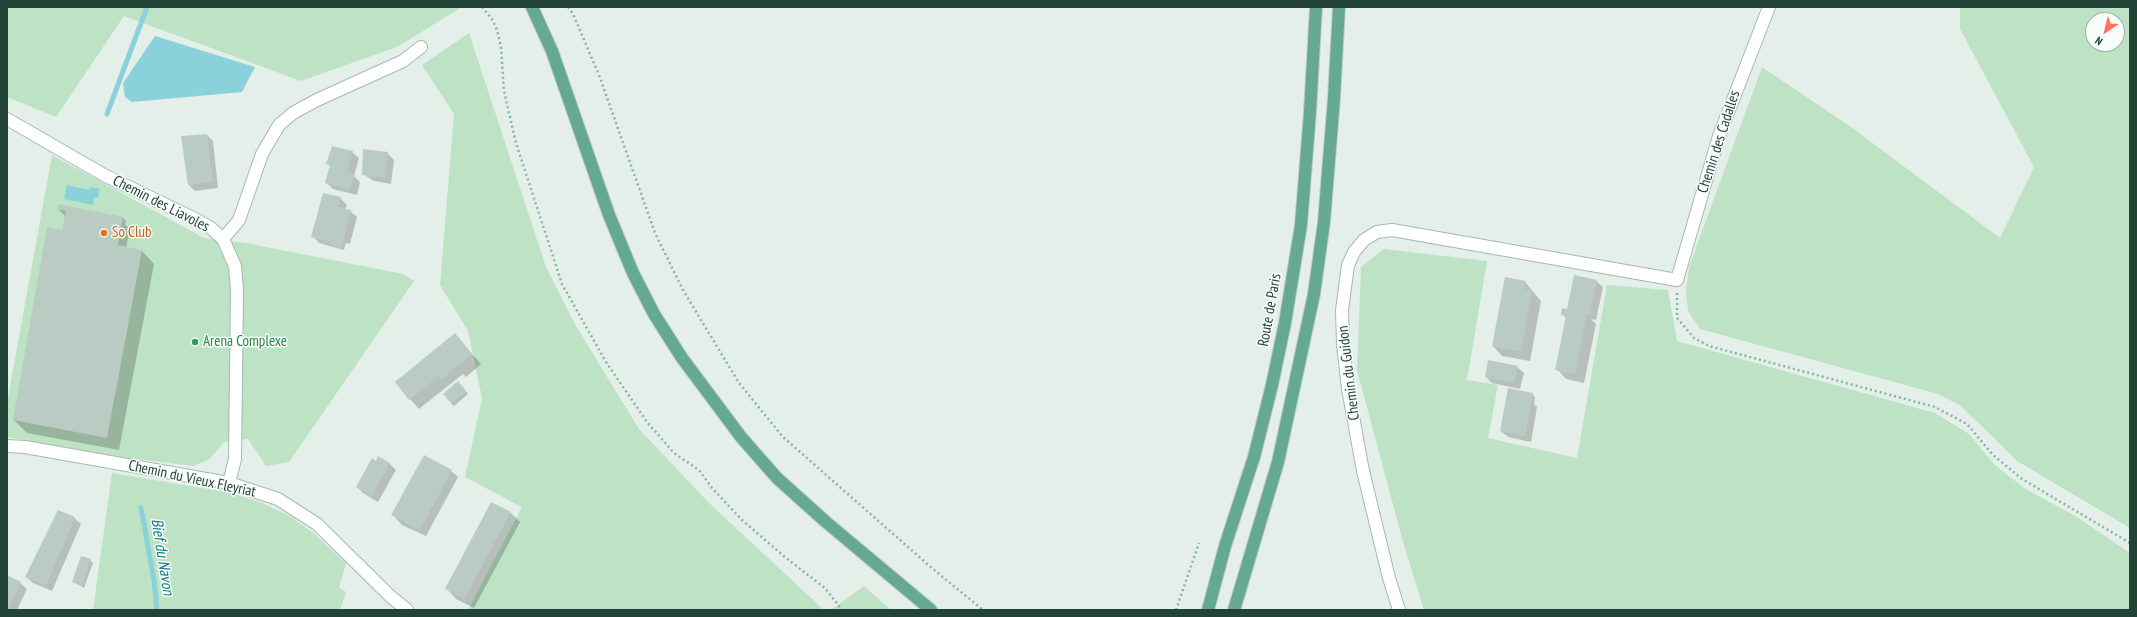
<!DOCTYPE html>
<html>
<head>
<meta charset="utf-8">
<style>
  body { margin:0 }
  #map { position:relative; width:2137px; height:617px; overflow:hidden; background:#e5efea; font-family:"PT Sans Narrow",sans-serif }
  canvas { display:block }
  .frame { position:absolute; inset:0; border:8px solid #224438; pointer-events:none }
  .north { position:absolute; left:2085px; top:12px; width:40px; height:40px; box-sizing:border-box; background:#f7fbf9; border:1px solid #a2b2ac; border-radius:50%; rotate:215deg; font-size:11px; font-weight:700; line-height:16px; text-align:center; color:#224438 }
  .north::after { content:''; display:block; margin:auto; width:14px; height:18px; background:#fe7355; clip-path:polygon(50% 0,100% 100%,50% 72%,0 100%) }
</style>
</head>
<body>
<div id="map">
<canvas width="2137" height="617"></canvas>
<div class="frame"></div>
<div class="north">N</div>
</div>
<script>
const ctx = document.querySelector('canvas').getContext('2d');
ctx.lineJoin = 'round';
function paint(path, color) { ctx.fillStyle = color; ctx.fill(path, 'evenodd'); }
const poly = rows => new Path2D(rows.map(r => 'M' + r).join(''));
function stroke(path, color, width, dash) { ctx.strokeStyle = color; ctx.lineWidth = width; ctx.lineCap = dash ? 'butt' : 'round'; ctx.setLineDash(dash || []); ctx.stroke(path); }
function label(font, color, halo, rows, align = 'center') {
  ctx.font = font + ' "PT Sans Narrow",sans-serif'; ctx.lineWidth = 3; ctx.setLineDash([]); ctx.textBaseline = 'middle'; ctx.strokeStyle = halo; ctx.fillStyle = color; for (const [text, x, y, turn = 0] of rows) {
    ctx.save(); ctx.translate(x, y); ctx.rotate((+turn || 0) * Math.PI / 180); ctx.textAlign = isNaN(turn) ? turn : align; if (halo) ctx.strokeText(text, 0, 0); ctx.fillText(text, 0, 0); ctx.restore();
  }
}
paint(poly([
  [7,7,462,7,397,47,301,81,124,16,56,117,7,97],
  [1960,7,2130,7,2130,528,2017,461,1961,406,1938,394,1700,329,1688,311,1686,292,1689,267,1762,67,1851,127,2000,238,2034,167,1960,29],
  [2093,20,2117,20,2117,44,2093,44],
  [469,33,546,267,576,326,639,429,709,503,824,610,468,610,522,507,465,477,482,398,468,331,440,285,454,114,422,65],
  [52,155,204,238,246,243,403,274,414,281,289,462,266,466,248,439,224,442,210,459,194,466,104,455,7,437,7,403],
  [1384,249,1487,261,1467,380,1498,385,1488,438,1577,458,1607,285,1668,290,1677,341,1935,413,1969,434,1994,464,2024,488,2077,517,2130,553,2130,610,1424,610,1403,542,1357,370,1361,267],
  [112,473,227,492,260,502,290,516,312,532,346,563,339,588,346,592,340,610,93,610],
  [864,586,891,610,831,610]
]), '#bde2c4');
paint(poly([
  [155,36,255,67,242,92,132,102,125,97,123,83],
  [67,185,89,190,90,187,100,189,98,198,94,197,93,205,64,199]
]), '#89d2d9');
paint(poly([
  [207,135,213,141,218,188,195,191,189,185],
  [352,152,359,158,354,176,360,182,357,195,333,189,327,183,331,167,328,164],
  [387,153,394,160,391,184,374,181,363,174],
  [340,198,347,205,345,210,350,211,357,217,350,244,346,243,344,250,319,243,313,236],
  [58,209,123,218,126,221,125,225,130,229,126,248,142,251,154,264,119,450,27,433,14,420,63,231,66,217],
  [1596,281,1603,287,1596,320,1591,319,1596,324,1584,383,1566,379,1557,369,1567,319,1562,314,1570,311],
  [1525,282,1541,301,1530,361,1502,356,1493,346],
  [454,334,481,364,466,377,463,374,419,409,410,399],
  [1517,367,1524,373,1520,389,1492,383,1486,377],
  [461,385,468,394,454,406,451,403],
  [1532,394,1535,397,1534,404,1537,407,1531,442,1508,437,1501,431],
  [379,458,390,464,396,470,378,502,363,493,357,487],
  [451,471,458,477,426,536,402,525,393,515],
  [510,512,520,522,474,608,456,599,447,589],
  [74,518,81,524,52,591,33,583,26,577],
  [90,560,93,563,84,588,73,582],
  [7,576,20,583,27,589,17,610,7,609]
]), '#0003');
stroke(poly([
  [107,114,147,7],
  [141,508,154,580,157,610]
]), '#89d2d9', 5);
paint(poly([
  [207,134,213,182,188,185,181,136],
  [332,146,353,151,347,172,354,174,350,189,325,183,330,165,326,164],
  [363,149,388,152,385,178,362,175],
  [323,193,341,197,338,207,351,210,341,248,330,245,331,242,311,237],
  [58,204,123,217,118,245,142,250,107,438,13,420,47,227,62,230,66,211,57,209],
  [1574,275,1597,280,1590,314,1587,313,1575,374,1555,370,1566,316,1561,315,1562,308,1567,309],
  [1505,277,1526,281,1524,289,1532,290,1521,352,1492,346],
  [455,333,472,354,442,379,439,376,409,400,395,382],
  [1488,360,1518,366,1514,383,1485,377],
  [458,381,466,391,451,403,443,394],
  [1508,388,1533,393,1525,436,1500,431],
  [424,455,452,470,420,530,391,515],
  [378,456,390,463,372,496,356,487,372,458,376,461],
  [491,502,511,512,464,599,445,589],
  [58,510,75,517,46,586,25,577],
  [81,556,91,559,82,586,72,582],
  [7,575,21,582,9,608,7,607]
]), '#bacbc3');
const minor = poly([
  [7,119,104,175,195,219,211,228,223,239,235,266,237,291,235,459,229,483],
  [223,239,239,220,262,154,279,125,293,113,317,100,403,61,421,47],
  [7,446,25,447,229,483,278,499,317,524,390,596,407,610],
  [1399,610,1389,578,1363,471,1348,389,1343,344,1342,310,1348,265,1354,252,1364,240,1377,232,1392,230,1677,280,1719,136,1769,7]
]);
const primary = poly([
  [532,7,552,51,609,215,633,273,654,314,682,358,741,437,777,478,826,522,931,610],
  [1208,610,1225,546,1254,457,1272,385,1285,323,1301,225,1310,112,1316,7],
  [1234,610,1278,462,1314,294,1324,222,1334,98,1339,7]
]);
stroke(minor, '#a7b8b1', 14);
stroke(primary, '#c1cbc7', 14);
stroke(poly([
  [482,7,492,19,497,30,501,47,504,91,516,143,562,284,606,362,647,422,674,453,699,470,712,488,742,520,786,558,825,588,842,610],
  [568,7,573,14,599,75,655,233,683,290,739,383,783,437,933,569,983,610],
  [1677,293,1677,318,1694,338,1709,346,1935,407,1967,424,1993,455,2022,479,2130,543],
  [1176,610,1199,543]
]), '#83b6a2', 2.5, [2, 3]);
stroke(minor, '#fff', 12);
stroke(primary, '#66a993', 12);
for (const [x, y, r, color] of [
  [104,233,4,"#e8710a"],
  [195,342,4,"#2e9e5b"]
]) { const dot = new Path2D(); dot.arc(x, y, r, 0, 2 * Math.PI); ctx.fillStyle = color; ctx.fill(dot); stroke(dot, '#f7fbf9', 1.5); }
label('15px', '#224438', '#f7fbf9', [
  ["Chemin des Cadalles",1719,142,-72],
  ["Chemin des Liavoles",161,204,27],
  ["Route de Paris",1270,310,-80],
  ["Chemin du Guidon",1349,373,-97],
  ["Chemin du Vieux Fleyriat",192,479,12]
]);
label('15px', '#c56008', '#f7fbf9', [
  ["So Club",112,233]
], 'left');
label('15px', '#27864d', '#f7fbf9', [
  ["Arena Complexe",203,342]
], 'left');
label('italic 16px', '#157b86', '#f7fbf9', [
  ["Bief du Navon",162,557,81]
]);
</script>
</body>
</html>
